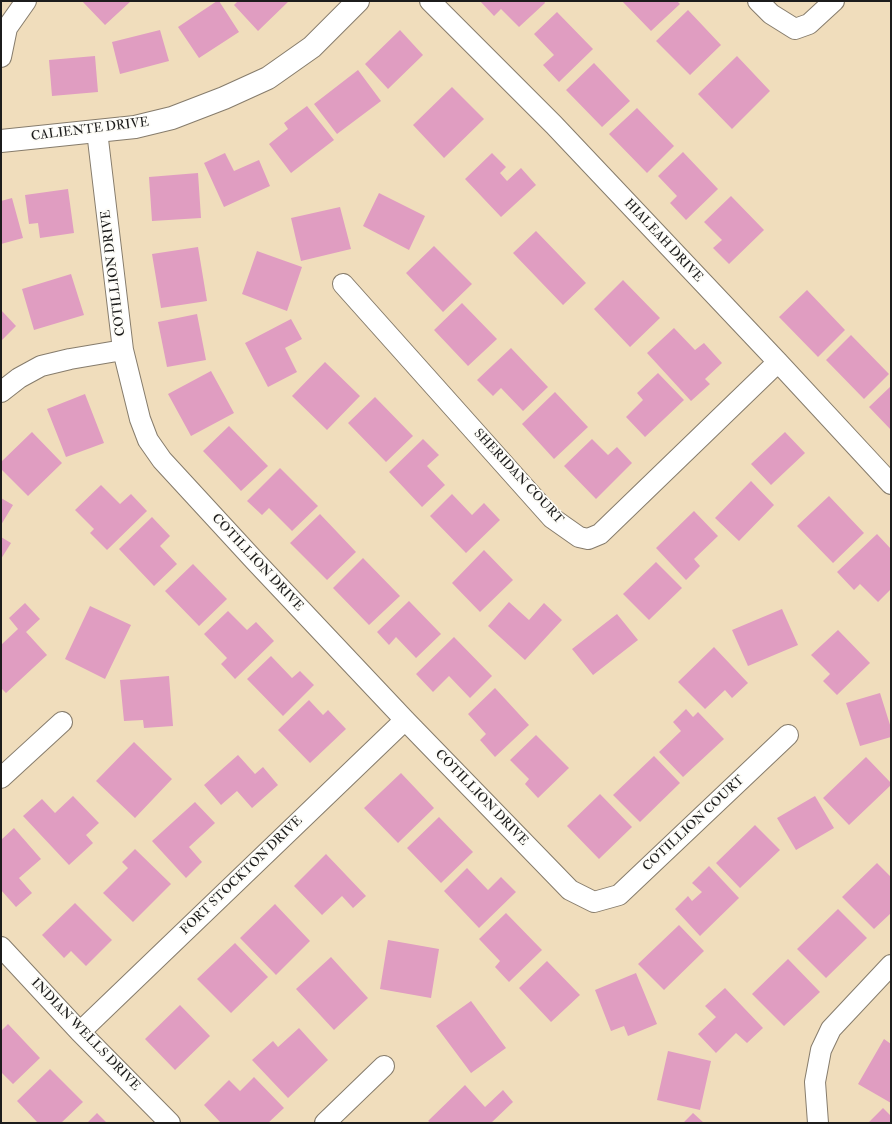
<!DOCTYPE html>
<html>
<head>
<meta charset="utf-8">
<style>
  body { margin:0 }
  #map { position:relative; width:892px; height:1124px; overflow:hidden; background:#f0ddbc; font-family:"IM FELL Double Pica",serif }
  canvas { display:block }
  .frame { position:absolute; inset:0; border:2px solid #1c1c1c; pointer-events:none }
</style>
</head>
<body>
<div id="map">
<canvas width="892" height="1124"></canvas>
<div class="frame"></div>
</div>
<script>
const ctx = document.querySelector('canvas').getContext('2d');
ctx.lineJoin = 'round';
function paint(path, color) { ctx.fillStyle = color; ctx.fill(path, 'evenodd'); }
const poly = rows => new Path2D(rows.map(r => 'M' + r).join(''));
function stroke(path, color, width, dash) { ctx.strokeStyle = color; ctx.lineWidth = width; ctx.lineCap = dash ? 'butt' : 'round'; ctx.setLineDash(dash || []); ctx.stroke(path); }
function label(font, color, halo, rows, align = 'center') {
  ctx.font = font + ' "IM FELL Double Pica",serif'; ctx.lineWidth = 3.5; ctx.setLineDash([]); ctx.textBaseline = 'middle'; ctx.strokeStyle = halo; ctx.fillStyle = color; for (const [text, x, y, turn = 0] of rows) {
    ctx.save(); ctx.translate(x, y); ctx.rotate((+turn || 0) * Math.PI / 180); ctx.textAlign = isNaN(turn) ? turn : align; if (halo) ctx.strokeText(text, 0, 0); ctx.fillText(text, 0, 0); ctx.restore();
  }
}
paint(poly([
  [82,1,131,1,105,25],
  [217,1,219,1,239,32,199,58,178,27],
  [238,1,289,1,258,31,234,5],
  [480,1,544,1,545,3,519,27,501,9,494,16],
  [622,1,677,1,680,4,651,31],
  [688,10,721,45,690,75,656,41],
  [557,12,593,49,559,82,543,65,554,55,534,34],
  [160,30,169,61,120,74,112,42],
  [400,30,423,55,388,89,365,64],
  [95,56,98,92,52,96,49,60],
  [737,56,770,91,732,129,698,94],
  [594,63,630,101,602,127,566,90],
  [358,70,381,101,337,134,314,104],
  [452,87,484,119,444,158,413,125],
  [307,106,334,140,291,173,269,144,288,129,284,123],
  [637,108,674,146,647,173,609,134],
  [683,152,718,189,686,220,670,203,677,196,658,176],
  [225,153,234,171,259,160,270,186,224,207,204,163],
  [492,153,506,167,500,173,507,181,521,168,536,185,501,217,465,179],
  [198,173,201,218,152,221,149,177],
  [68,189,74,233,40,238,38,223,29,224,25,195],
  [379,193,425,216,409,250,363,226],
  [731,196,764,230,729,264,713,248,722,240,704,222],
  [12,198,23,238,1,244,1,201],
  [340,207,351,249,301,261,291,218],
  [536,231,586,283,563,305,513,253],
  [434,246,472,284,443,312,406,273],
  [198,247,207,301,161,308,152,254],
  [257,251,302,267,287,311,242,294],
  [71,274,84,315,34,330,22,289],
  [623,280,660,318,630,347,594,309],
  [807,290,845,330,818,357,779,317],
  [462,303,497,339,468,366,434,330],
  [1,310,16,326,1,341],
  [197,314,206,360,167,367,158,322],
  [291,319,302,339,285,348,297,372,268,387,245,343],
  [674,328,695,350,704,343,722,363,705,379,710,384,691,401,647,353],
  [851,335,889,374,864,399,826,360],
  [511,348,548,387,523,411,501,388,493,396,477,380],
  [325,362,360,396,327,430,292,396],
  [211,371,234,413,191,436,168,394],
  [658,373,684,400,645,437,626,417,643,400,637,393],
  [891,386,891,430,869,407],
  [555,392,588,427,554,459,522,424],
  [85,394,104,443,66,457,47,409],
  [375,397,413,436,386,462,348,423],
  [229,426,268,466,241,491,203,451],
  [32,432,62,463,28,496,1,469,1,462],
  [785,432,805,453,771,485,751,464],
  [423,439,439,455,427,466,445,485,422,507,389,472],
  [592,439,608,455,617,447,632,463,596,499,564,466],
  [280,468,318,506,292,531,269,508,262,515,247,501],
  [751,481,774,505,739,541,715,518],
  [101,485,120,504,131,494,147,511,107,550,90,533,94,529,75,510],
  [452,494,472,515,484,503,500,520,466,553,430,516],
  [829,496,864,533,833,563,797,526],
  [1,498,13,505,1,525],
  [694,511,718,536,694,559,700,566,686,580,656,548],
  [320,514,356,552,327,580,290,543],
  [152,517,170,536,160,546,177,564,154,586,119,549],
  [877,534,891,549,891,589,878,602,860,584,854,590,837,572],
  [1,537,11,543,1,559],
  [484,550,513,580,480,612,452,583],
  [363,558,400,596,369,625,333,588],
  [656,562,682,588,649,620,623,594],
  [193,564,227,599,199,626,165,591],
  [409,601,441,634,416,658,396,637,389,645,377,632],
  [509,602,529,620,544,603,562,620,525,660,488,626],
  [25,603,40,619,26,632,47,655,6,693,1,688,1,645,18,629,9,618],
  [90,606,131,625,105,679,65,659],
  [782,609,798,645,748,666,732,630],
  [228,611,247,630,256,622,274,641,235,679,221,664,227,658,204,634],
  [617,614,638,640,593,675,572,649],
  [838,630,870,663,837,695,823,681,830,674,811,655],
  [454,637,492,676,470,698,449,676,433,692,416,674],
  [714,647,748,683,732,698,725,690,705,709,678,682],
  [271,656,292,678,300,671,314,685,283,716,247,679],
  [169,676,173,726,144,728,143,720,124,721,120,680],
  [495,688,529,725,495,757,480,740,486,734,468,714],
  [880,693,891,728,891,737,860,746,846,703],
  [309,700,323,715,328,710,346,729,310,763,278,730],
  [686,709,693,717,698,712,724,739,683,777,659,752,681,731,673,722],
  [536,735,569,768,538,798,525,784,529,779,510,760],
  [134,742,172,779,135,818,96,781],
  [238,755,255,774,263,767,278,785,252,808,237,791,221,805,204,785],
  [654,756,680,783,640,822,613,795],
  [866,757,891,783,891,785,849,825,823,798],
  [401,773,434,808,398,843,364,808],
  [600,794,632,827,599,859,567,826],
  [73,796,99,823,86,835,93,843,69,865,23,816,42,799,55,813],
  [815,796,834,828,796,850,777,818],
  [195,802,215,823,189,847,202,862,186,878,152,841],
  [439,817,473,852,441,883,407,848],
  [755,825,780,850,740,888,716,863],
  [14,828,41,859,19,878,32,893,16,907,1,890,1,840],
  [135,849,171,884,133,922,103,893,128,868,122,862],
  [326,854,366,896,353,908,342,896,322,915,294,886],
  [877,863,891,877,891,913,874,929,842,897],
  [709,866,739,898,700,936,675,909,688,896,692,901,702,892,692,883],
  [467,868,488,890,501,877,516,892,479,928,444,891],
  [75,903,112,940,86,966,71,951,64,958,42,935],
  [275,904,310,941,276,975,240,938],
  [838,909,867,938,826,978,797,949],
  [506,913,542,950,509,982,495,967,500,961,479,939],
  [679,925,704,951,664,990,638,964],
  [388,940,439,949,431,998,380,989],
  [235,943,268,977,231,1013,197,979],
  [331,957,368,998,334,1030,296,989],
  [788,959,820,992,784,1026,752,994],
  [547,961,580,995,551,1022,519,988],
  [636,973,657,1024,628,1036,624,1026,611,1031,595,990],
  [725,988,763,1028,747,1043,736,1033,716,1053,698,1034,716,1017,705,1006],
  [471,1001,506,1048,471,1073,436,1026],
  [180,1005,210,1036,175,1070,145,1039],
  [8,1024,40,1058,13,1084,1,1072,1,1031],
  [299,1028,328,1060,288,1098,252,1060,273,1041,278,1047],
  [884,1039,891,1044,891,1103,858,1084],
  [668,1051,711,1061,700,1110,657,1100],
  [50,1069,83,1102,61,1123,38,1123,17,1101],
  [254,1077,284,1108,268,1123,221,1123,204,1105,229,1080,240,1091],
  [465,1085,485,1107,503,1090,513,1102,491,1123,431,1123,428,1121],
  [883,1108,891,1116,891,1123,868,1123],
  [97,1113,107,1123,87,1123],
  [693,1113,704,1123,683,1123]
]), '#e09dc1');
const minor = poly([
  [430,1,554,125,778,362,891,484],
  [758,1,771,14,795,29,809,24,834,1],
  [1,57,7,28,26,1],
  [97,131,123,350,140,419,148,440,162,460,255,561,405,720,570,890,594,902,619,895,788,735],
  [343,284,552,518,579,537,588,539,600,534,778,362],
  [1,392,19,378,41,366,70,359,123,350],
  [1,778,62,722],
  [1,947,80,1032,170,1123],
  [80,1032,405,720],
  [325,1123,384,1066],
  [818,1123,815,1082,821,1050,831,1029,891,965]
]);
const tertiary = poly([
  [1,141,135,127,172,118,224,98,268,78,312,47,358,1]
]);
stroke(minor, '#867c6c', 22);
stroke(tertiary, '#867c6c', 24);
stroke(minor, '#fff', 20);
stroke(tertiary, '#fff', 22);
label('13px', '#1c1c1c', '#fdfcf7', [
  ["CALIENTE DRIVE",90,130,-7],
  ["HIALEAH DRIVE",663,241,47],
  ["COTILLION DRIVE",114,273,-97],
  ["SHERIDAN COURT",518,477,47],
  ["COTILLION DRIVE",257,563,47],
  ["COTILLION DRIVE",481,798,46],
  ["COTILLION COURT",694,824,-43],
  ["FORT STOCKTON DRIVE",242,876,-44],
  ["INDIAN WELLS DRIVE",85,1035,46]
]);
</script>
</body>
</html>
